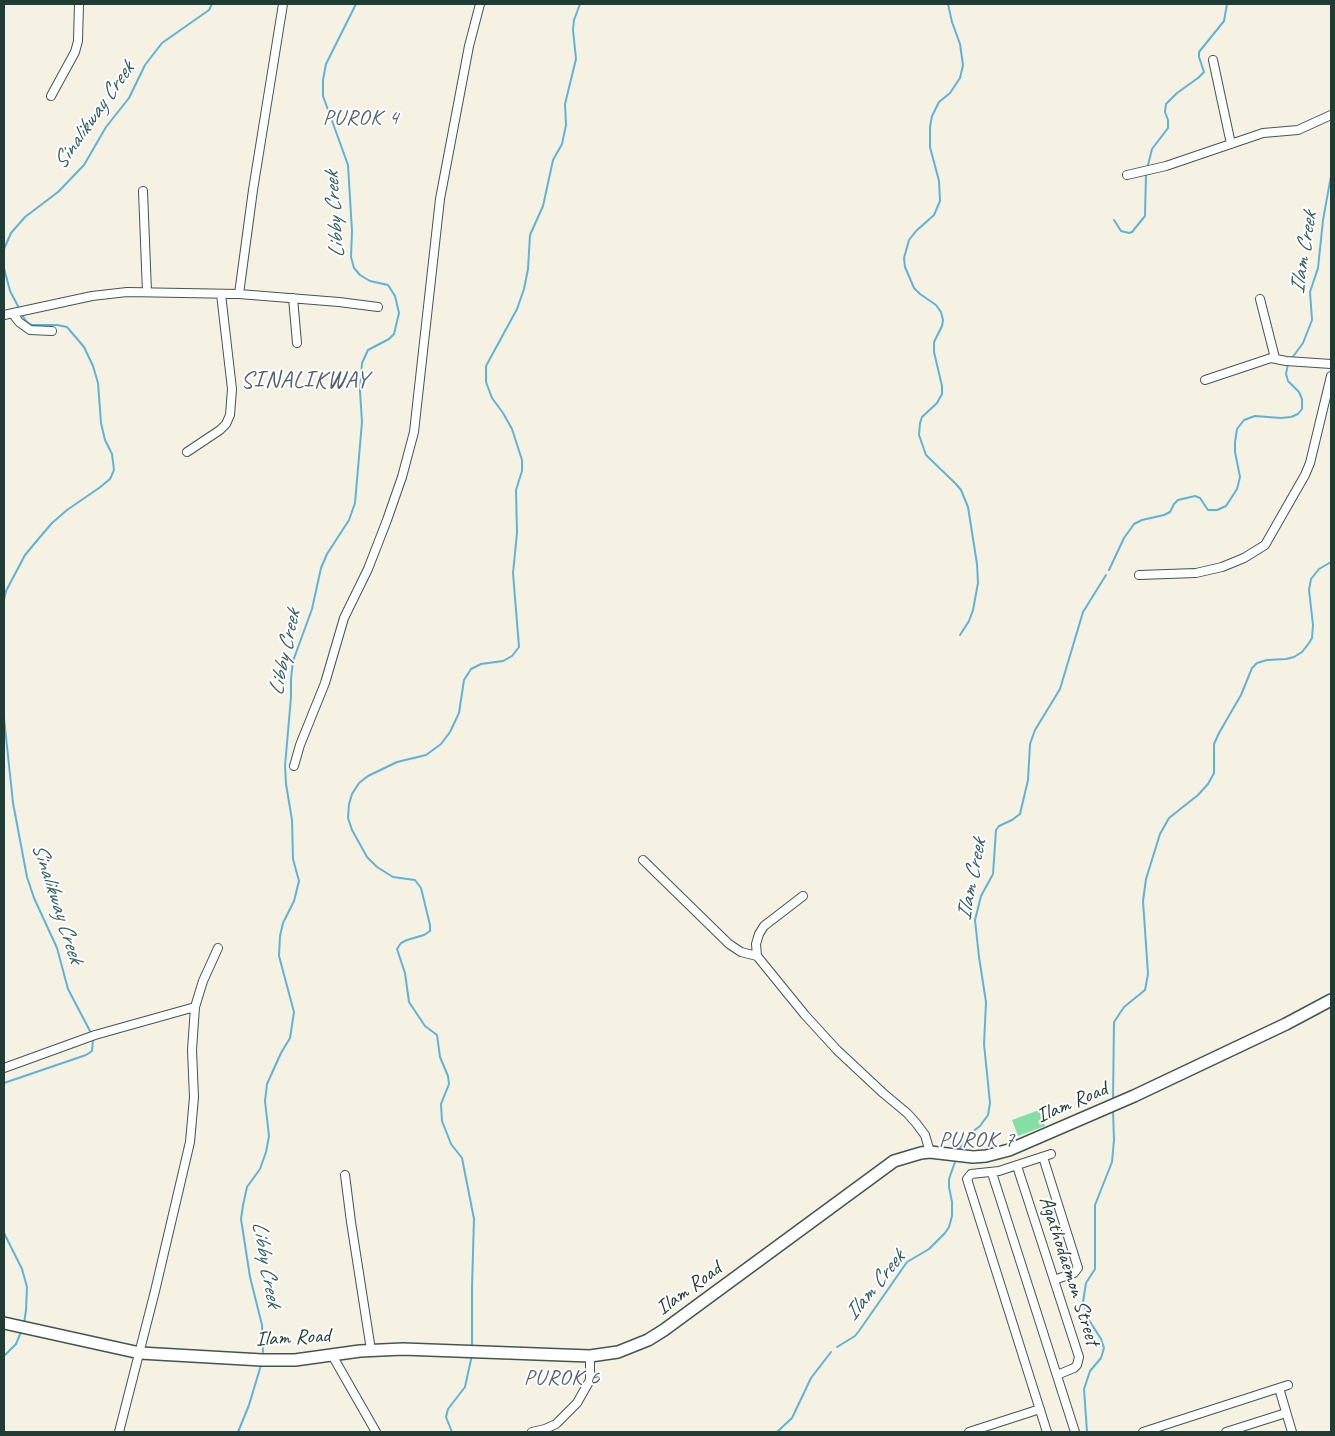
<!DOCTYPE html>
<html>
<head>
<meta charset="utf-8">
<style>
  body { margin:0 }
  #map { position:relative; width:1335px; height:1436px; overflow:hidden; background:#f6f2e3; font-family:Caveat,sans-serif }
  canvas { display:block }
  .frame { position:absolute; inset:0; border:5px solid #1f3d34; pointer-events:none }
</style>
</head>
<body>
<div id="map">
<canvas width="1335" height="1436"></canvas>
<div class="frame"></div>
</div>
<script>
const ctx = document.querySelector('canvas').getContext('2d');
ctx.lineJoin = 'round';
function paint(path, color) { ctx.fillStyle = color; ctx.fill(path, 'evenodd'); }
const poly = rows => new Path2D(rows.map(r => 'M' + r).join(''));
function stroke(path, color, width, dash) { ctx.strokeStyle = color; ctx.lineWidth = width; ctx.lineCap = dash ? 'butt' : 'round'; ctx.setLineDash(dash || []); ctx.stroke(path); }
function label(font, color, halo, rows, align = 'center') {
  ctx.font = font + ' Caveat,sans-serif'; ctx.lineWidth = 4; ctx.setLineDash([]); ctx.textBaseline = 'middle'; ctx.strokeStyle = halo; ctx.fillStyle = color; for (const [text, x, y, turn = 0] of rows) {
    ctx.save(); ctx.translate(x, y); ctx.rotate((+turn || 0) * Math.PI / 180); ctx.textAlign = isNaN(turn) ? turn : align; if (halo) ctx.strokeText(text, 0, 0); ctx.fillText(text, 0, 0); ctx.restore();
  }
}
paint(poly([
  [1039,1110,1045,1126,1018,1136,1012,1120]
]), '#84dfa5');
stroke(poly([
  [948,4,952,22,960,44,963,65,960,78,950,93,939,102,932,116,930,127,930,147,939,181,940,201,934,215,916,231,909,240,904,258,905,267,914,288,920,294,936,305,941,312,943,320,942,326,934,342,934,352,942,386,942,394,937,403,922,417,920,423,919,435,926,455,956,484,961,490,968,507,977,564,978,583,973,610,969,621,960,635],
  [1148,165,1152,149,1168,128,1168,120,1165,112,1166,104,1177,93,1198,78,1204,72,1199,57,1199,52,1224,21,1227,4],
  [1114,220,1121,231,1129,233,1132,232,1145,216,1146,174],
  [4,249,11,233,25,217,58,192,84,165,106,127,129,98,145,65,162,43,209,10,212,4],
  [4,268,10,291,19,308],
  [1292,358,1303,343,1312,320,1310,292,1318,268,1323,220,1331,176],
  [1109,570,1124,538,1134,524,1142,520,1164,515,1170,512,1174,504,1178,500,1195,496,1200,498,1208,510,1217,510,1226,506,1237,489,1240,477,1235,452,1235,442,1237,429,1244,420,1255,416,1281,418,1291,417,1298,414,1302,409,1302,399,1299,392,1288,381,1286,374,1288,364],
  [4,600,6,591,25,555,40,537,52,523,67,510,99,488,110,479,114,470,112,454,105,440,101,423,98,383,93,366,84,347,67,327,57,325,32,325,27,322,21,314],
  [4,718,13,803,27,877,34,898,57,948,68,989,91,1033],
  [4,1083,86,1055,92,1051,93,1040],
  [1113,1101,1114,1022,1124,1007,1145,990,1148,974,1143,901,1146,879,1160,834,1169,818,1198,795,1208,784,1214,773,1214,744,1219,733,1241,695,1252,668,1257,663,1267,660,1286,659,1294,657,1302,652,1309,643,1312,638,1313,625,1309,590,1311,579,1319,569,1331,562],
  [959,1150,967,1136,980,1126,988,1115,990,1103,984,1044,986,1002,979,957,975,920,981,896,993,874,996,830,999,826,1012,820,1020,814,1028,780,1030,744,1035,730,1060,689,1083,612,1106,575],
  [4,1233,22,1269,27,1287,26,1310,24,1324],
  [472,1346,472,1287,474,1219,462,1158,451,1144,442,1121,441,1104,449,1084,448,1076,440,1057,437,1035,425,1026,409,1002,405,973,397,949,401,943,407,940,424,935,430,931,430,925,421,888,415,880,393,877,377,867,367,857,352,830,348,818,349,804,352,794,359,783,368,776,397,762,426,755,441,744,450,732,459,713,464,680,471,669,481,664,503,661,512,656,519,647,513,573,517,533,516,490,522,471,522,460,512,429,503,413,492,398,486,382,486,366,517,309,524,289,528,269,530,235,543,206,553,160,562,144,566,125,565,104,576,59,573,30,574,20,580,4],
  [837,1347,855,1336,859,1331,907,1262,929,1249,945,1233,949,1227,952,1216,952,1202,949,1187,949,1179,956,1159],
  [263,1352,262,1325,250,1277,241,1219,243,1205,247,1187,260,1169,266,1152,269,1136,265,1101,267,1084,281,1053,290,1038,294,1012,279,956,280,936,283,923,294,901,299,881,293,859,292,820,286,784,285,766,291,697,291,679,293,661,312,609,321,568,327,554,349,520,355,503,362,422,360,391,362,363,368,350,389,339,394,334,399,313,395,296,388,285,370,281,360,275,354,268,351,257,352,231,348,165,323,96,323,80,326,64,356,4],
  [4,1356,16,1344,21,1332],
  [238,1432,249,1405,261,1365],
  [452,1432,446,1417,448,1409,465,1387,472,1355],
  [777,1432,792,1418,811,1378,831,1352],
  [1087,1432,1084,1389,1090,1371,1101,1358,1104,1348,1101,1339,1089,1320,1083,1302,1086,1283,1095,1269,1095,1205,1112,1162,1114,1140,1113,1110]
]), '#5fb3db', 2);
const street = poly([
  [1213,60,1231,144],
  [51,96,75,52,78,41,79,4],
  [1127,175,1166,166,1263,133,1298,130,1331,115],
  [143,191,147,292],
  [239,294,253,190,283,4],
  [293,298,297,343],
  [1260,299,1275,358],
  [13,314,19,322,30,330,52,331],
  [4,315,92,296,127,292,239,294,339,302,378,307],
  [1205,380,1271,358,1286,361,1331,364],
  [187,452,220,430,226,424,230,415,232,389,221,294],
  [1139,575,1196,573,1222,567,1244,558,1265,545,1305,475,1310,463,1331,376],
  [294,766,300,745,325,683,344,618,368,569,387,520,402,477,414,432,440,199,469,46,480,4],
  [643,860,729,944,741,952,757,956],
  [803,896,764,926,759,934,756,944,757,956,805,1015,837,1050,883,1093,907,1113,916,1123,925,1135,930,1152],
  [4,1068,95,1035,195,1007],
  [1043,1157,1078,1268,1074,1273,1054,1280],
  [1017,1166,1079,1357,1077,1365,1074,1368,1057,1375],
  [992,1173,1075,1432],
  [345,1175,351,1222,371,1350],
  [332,1355,376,1432],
  [1279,1388,1292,1432],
  [119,1432,155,1291,190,1142,194,1097,192,1050,195,1007,203,981,218,948],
  [532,1432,545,1429,556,1424,577,1403,590,1380,590,1356],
  [969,1432,1040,1409],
  [1047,1432,967,1179,971,1174,999,1171,1051,1154],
  [1143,1432,1288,1385],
  [1226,1432,1286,1413]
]);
const secondary = poly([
  [4,1323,140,1353,262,1360,295,1360,360,1351,403,1349,590,1356,618,1352,648,1340,664,1330,894,1161,921,1153,930,1152,973,1157,986,1156,1009,1150,1134,1096,1286,1024,1331,1000]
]);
stroke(street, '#3f584e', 10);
stroke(secondary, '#3f584e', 14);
stroke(street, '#fff', 8);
stroke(secondary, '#fff', 11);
label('21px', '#1f3d34', '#fff', [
  ["Ilam Road",1072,1103,-23],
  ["Agathodaemon Street",1069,1271,72],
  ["Ilam Road",689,1289,-36],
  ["Ilam Road",293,1338,-3]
]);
label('italic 22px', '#326066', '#fff', [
  ["Sinalikway Creek",94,116,-55],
  ["Libby Creek",335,215,-94],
  ["Ilam Creek",1304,253,-81],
  ["Libby Creek",285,653,-78],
  ["Ilam Creek",972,880,-79],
  ["Sinalikway Creek",57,903,72],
  ["Libby Creek",266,1264,80],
  ["Ilam Creek",875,1286,-51]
]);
ctx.letterSpacing = '1px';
label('22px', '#526174', '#fff', [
  ["PUROK 4",361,118],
  ["PUROK 7",977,1140],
  ["PUROK 6",562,1378]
]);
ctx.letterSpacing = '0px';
ctx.letterSpacing = '1px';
label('24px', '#526174', '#fff', [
  ["SINALIKWAY",305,381]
]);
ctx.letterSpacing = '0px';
</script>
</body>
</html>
